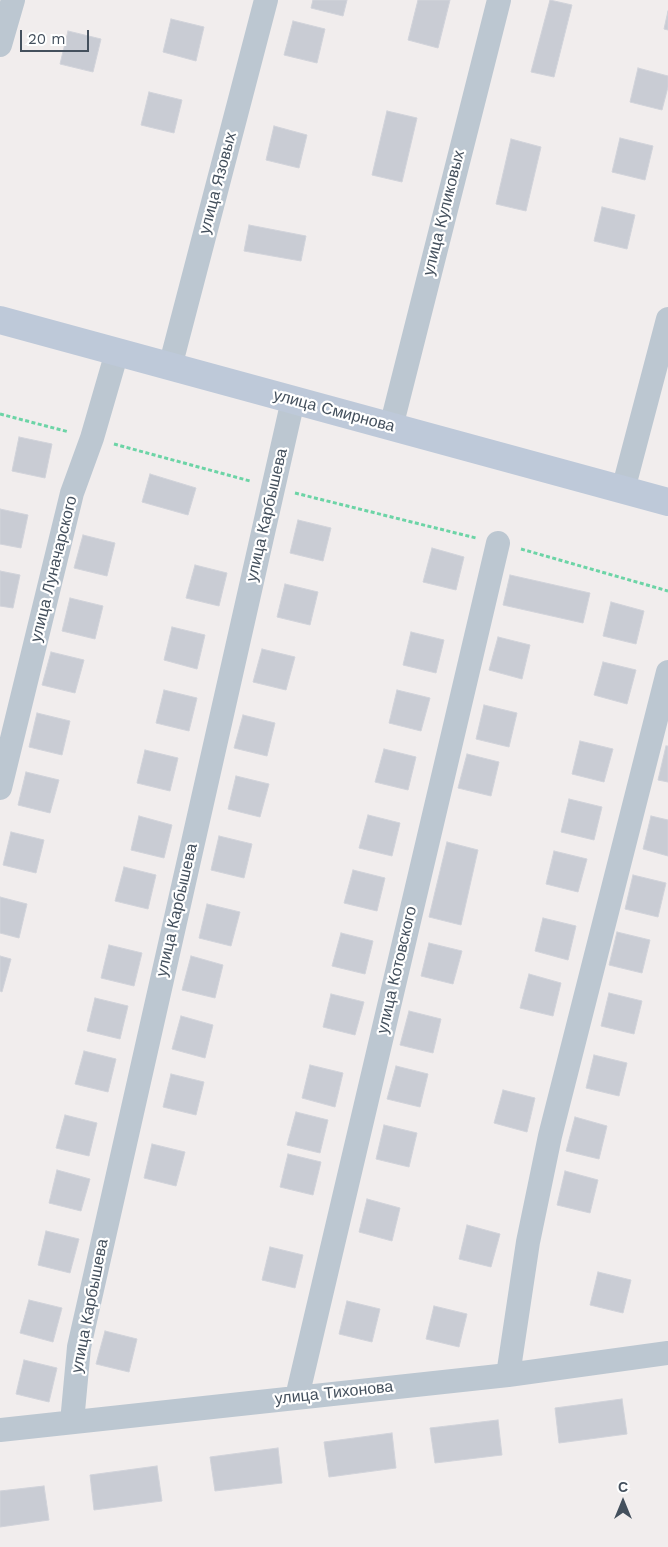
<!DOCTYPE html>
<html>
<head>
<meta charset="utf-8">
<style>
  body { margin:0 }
  #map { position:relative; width:668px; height:1547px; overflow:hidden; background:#f1eded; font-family:"Work Sans",sans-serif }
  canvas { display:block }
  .north { position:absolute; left:598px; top:1477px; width:50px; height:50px; -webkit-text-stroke:4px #fff; paint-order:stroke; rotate:0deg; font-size:14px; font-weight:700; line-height:20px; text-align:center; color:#44505d }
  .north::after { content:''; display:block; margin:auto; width:18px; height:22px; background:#44505d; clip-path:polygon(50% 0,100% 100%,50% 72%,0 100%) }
  .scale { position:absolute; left:20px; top:30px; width:69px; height:22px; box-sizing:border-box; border:2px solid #44505d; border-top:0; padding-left:6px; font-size:15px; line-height:18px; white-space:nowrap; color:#44505d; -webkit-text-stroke:4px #fff; paint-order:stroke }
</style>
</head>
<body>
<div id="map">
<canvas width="668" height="1547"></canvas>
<div class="north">С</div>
<div class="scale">20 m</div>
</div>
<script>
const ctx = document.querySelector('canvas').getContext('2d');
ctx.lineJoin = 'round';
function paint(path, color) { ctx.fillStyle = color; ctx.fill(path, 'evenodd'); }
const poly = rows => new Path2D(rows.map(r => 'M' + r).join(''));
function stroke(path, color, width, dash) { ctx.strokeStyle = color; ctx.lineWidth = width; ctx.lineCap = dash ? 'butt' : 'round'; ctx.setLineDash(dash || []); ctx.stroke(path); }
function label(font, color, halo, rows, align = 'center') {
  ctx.font = font + ' "Work Sans",sans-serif'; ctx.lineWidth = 4.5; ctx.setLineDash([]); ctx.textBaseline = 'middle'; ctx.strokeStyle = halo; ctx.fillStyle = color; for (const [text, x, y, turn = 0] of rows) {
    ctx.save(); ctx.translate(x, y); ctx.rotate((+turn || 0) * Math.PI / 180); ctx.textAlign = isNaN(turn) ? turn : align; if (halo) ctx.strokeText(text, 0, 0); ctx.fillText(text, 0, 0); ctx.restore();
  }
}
const building = poly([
  [313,0,347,0,343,16,311,8,313,0],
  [418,0,450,0,438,48,408,40,418,0],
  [550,0,572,5,554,77,531,72,550,0],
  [668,11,668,30,664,29,668,11],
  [171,19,204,27,196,61,163,52,171,19],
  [293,21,325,29,317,63,284,55,293,21],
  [68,31,101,39,93,72,60,64,68,31],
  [638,68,668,76,668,87,662,110,630,102,638,68],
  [149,92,182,100,174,133,141,125,149,92],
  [387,111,417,118,402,182,372,175,387,111],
  [274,126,307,135,299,168,266,160,274,126],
  [620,138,653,146,645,180,612,172,620,138],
  [511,139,541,147,526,211,496,204,511,139],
  [602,207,635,215,627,249,594,241,602,207],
  [249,225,306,236,301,261,244,251,249,225],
  [19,437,52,444,45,478,12,471,19,437],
  [150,474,196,488,188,515,142,502,150,474],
  [0,509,28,515,21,548,0,544,0,509],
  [298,520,331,528,323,561,290,553,298,520],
  [83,535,115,543,107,576,74,568,83,535],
  [432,548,464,557,456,590,423,582,432,548],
  [195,565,227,573,219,606,186,598,195,565],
  [0,571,20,575,13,608,0,606,0,571],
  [510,575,590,593,583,623,503,605,510,575],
  [285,584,318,592,310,625,277,617,285,584],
  [70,598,103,606,95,639,62,631,70,598],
  [611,602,644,611,636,644,603,636,611,602],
  [172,627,205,635,197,669,164,660,172,627],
  [411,632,444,640,436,673,403,665,411,632],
  [498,637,530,645,522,679,489,670,498,637],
  [262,649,295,657,286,690,253,682,262,649],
  [51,652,84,660,75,693,42,685,51,652],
  [603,662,636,670,627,704,594,695,603,662],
  [164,690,197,698,189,731,156,723,164,690],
  [397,690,430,698,421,731,389,723,397,690],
  [484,705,517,713,509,747,476,739,484,705],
  [37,713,70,721,62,755,29,747,37,713],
  [243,715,275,723,267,756,234,748,243,715],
  [580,741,613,749,604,782,572,774,580,741],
  [666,746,668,746,668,782,658,780,666,746],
  [384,749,416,757,408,790,375,782,384,749],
  [145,750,178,758,170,791,137,783,145,750],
  [467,754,499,762,491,796,458,788,467,754],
  [26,772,59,780,50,813,18,805,26,772],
  [236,776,269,784,260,817,228,809,236,776],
  [569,799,602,807,594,840,561,832,569,799],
  [368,815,400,823,392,856,359,848,368,815],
  [139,816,172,825,164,858,131,850,139,816],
  [651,816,668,820,668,856,643,849,651,816],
  [11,832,44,840,36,873,3,865,11,832],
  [219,836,252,844,244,878,211,870,219,836],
  [447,842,478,850,461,925,429,917,447,842],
  [554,851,587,859,578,892,546,884,554,851],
  [124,867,156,875,148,909,115,901,124,867],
  [353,870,385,878,377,911,344,903,353,870],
  [633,875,666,883,658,917,625,909,633,875],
  [0,897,27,904,19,938,0,933,0,897],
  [207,904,240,912,231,946,199,938,207,904],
  [543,918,576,926,568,960,535,951,543,918],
  [617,932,650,940,642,973,609,965,617,932],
  [341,933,373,941,365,974,332,966,341,933],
  [429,943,462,951,453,984,421,976,429,943],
  [109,945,142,953,134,986,101,978,109,945],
  [0,956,11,959,2,992,0,991,0,956],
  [191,956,223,965,215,998,182,990,191,956],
  [529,974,561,983,553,1016,520,1008,529,974],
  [609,993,642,1001,634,1034,601,1026,609,993],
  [331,994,364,1002,355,1035,323,1027,331,994],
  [95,998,128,1006,120,1039,87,1031,95,998],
  [409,1011,441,1019,433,1053,400,1045,409,1011],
  [181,1016,213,1025,205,1058,172,1049,181,1016],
  [84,1051,116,1059,108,1092,75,1084,84,1051],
  [594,1055,627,1063,619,1096,586,1088,594,1055],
  [310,1065,343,1073,335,1107,302,1098,310,1065],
  [396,1066,428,1074,420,1107,387,1099,396,1066],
  [171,1074,204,1082,196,1115,163,1107,171,1074],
  [503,1090,535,1098,527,1132,494,1123,503,1090],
  [296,1112,328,1120,320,1153,287,1145,296,1112],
  [65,1115,97,1123,89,1156,56,1148,65,1115],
  [575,1117,607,1126,599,1159,566,1151,575,1117],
  [384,1125,417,1133,409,1167,376,1159,384,1125],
  [152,1144,185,1152,176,1186,144,1178,152,1144],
  [288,1154,321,1162,313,1195,280,1187,288,1154],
  [57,1170,90,1179,81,1211,49,1203,57,1170],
  [565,1171,598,1180,590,1213,557,1205,565,1171],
  [367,1199,400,1208,392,1241,359,1232,367,1199],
  [467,1225,500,1234,491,1267,459,1259,467,1225],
  [46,1231,79,1239,70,1273,38,1265,46,1231],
  [270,1247,303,1255,295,1288,262,1280,270,1247],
  [598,1272,631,1280,623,1313,590,1305,598,1272],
  [29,1300,62,1308,53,1342,20,1333,29,1300],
  [347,1301,380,1309,372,1342,339,1334,347,1301],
  [434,1306,467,1314,459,1347,426,1339,434,1306],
  [105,1331,137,1339,129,1372,96,1364,105,1331],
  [24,1360,57,1368,49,1402,16,1394,24,1360],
  [622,1399,627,1434,559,1443,555,1408,622,1399],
  [498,1420,502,1455,435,1463,430,1428,498,1420],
  [392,1433,396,1468,329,1477,324,1442,392,1433],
  [278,1448,282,1483,215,1491,210,1457,278,1448],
  [157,1466,162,1501,94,1510,90,1475,157,1466],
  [44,1486,49,1520,0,1527,0,1491,44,1486]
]);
paint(building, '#c9ccd4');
stroke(building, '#d1d3da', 1);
stroke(poly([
  [0,414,69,432],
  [114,444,250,481],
  [295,493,476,538],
  [521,549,668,591]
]), '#6cd4a6', 3, [4, 2.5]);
stroke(poly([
  [0,45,13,0],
  [170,367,266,0],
  [391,427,499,0],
  [623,490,668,319],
  [0,788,72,493,92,438,117,352],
  [508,1375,528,1242,550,1136,668,672],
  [297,1397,498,543],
  [72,1422,79,1347,293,400],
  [0,1430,508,1375,668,1353]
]), '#bcc7d1', 24);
stroke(poly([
  [0,320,668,502]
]), '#bec9d9', 28);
label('16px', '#44505d', '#fff', [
  ["улица Язовых",218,183,-75],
  ["улица Куликовых",444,213,-76],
  ["улица Смирнова",334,411,15],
  ["улица Карбышева",267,515,-77],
  ["улица Луначарского",54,569,-76],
  ["улица Карбышева",177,910,-77],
  ["улица Котовского",397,970,-77],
  ["улица Карбышева",90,1306,-79],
  ["улица Тихонова",334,1393,-6]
]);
</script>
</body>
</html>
